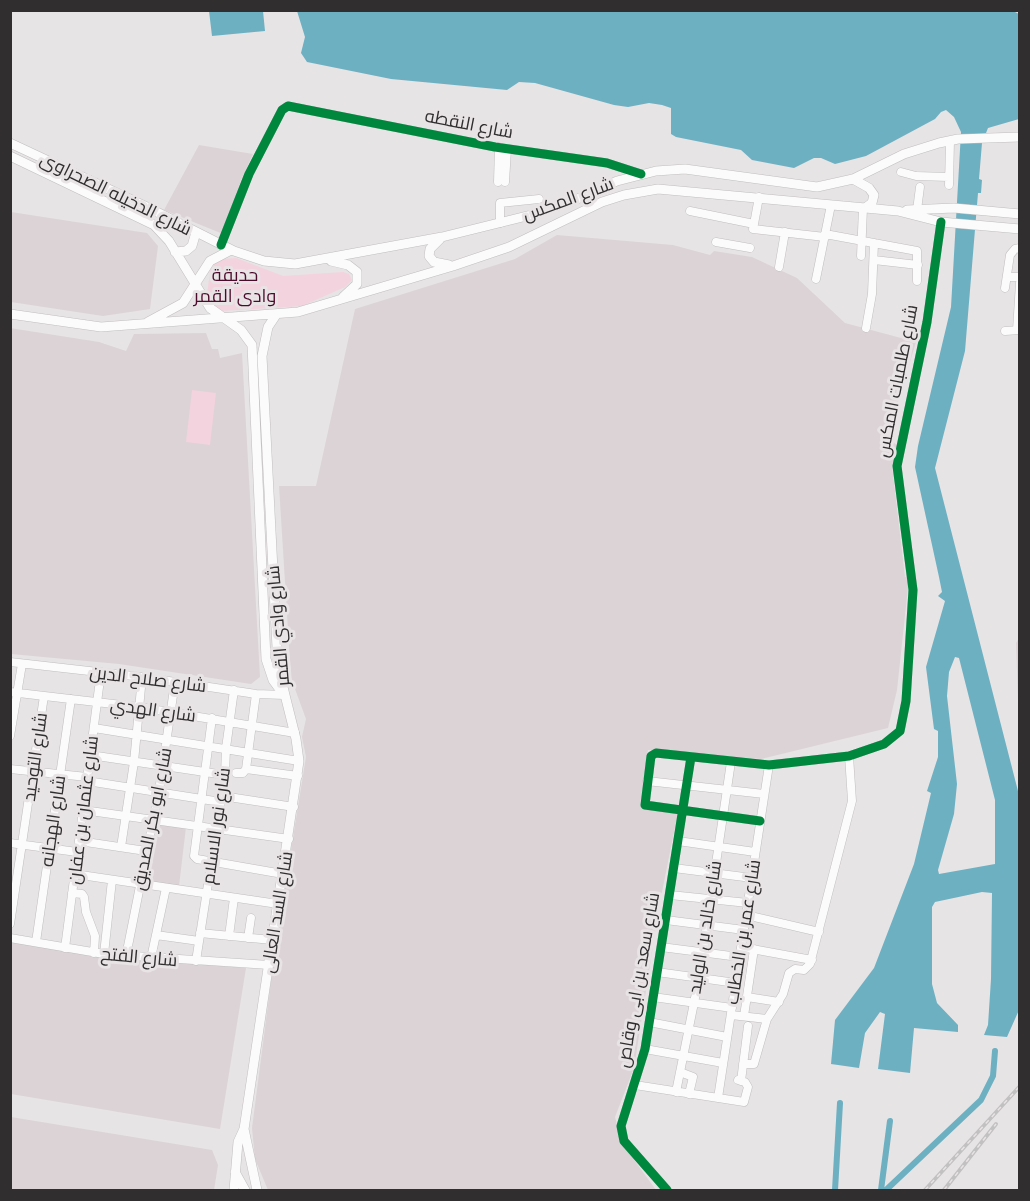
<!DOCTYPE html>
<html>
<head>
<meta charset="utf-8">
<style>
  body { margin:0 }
  #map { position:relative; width:1030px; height:1201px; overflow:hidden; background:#e7e4e5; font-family:Ubuntu,sans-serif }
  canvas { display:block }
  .frame { position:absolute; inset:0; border:12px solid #302e2f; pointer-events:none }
</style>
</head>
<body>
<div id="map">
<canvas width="1030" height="1201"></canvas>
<div class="frame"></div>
</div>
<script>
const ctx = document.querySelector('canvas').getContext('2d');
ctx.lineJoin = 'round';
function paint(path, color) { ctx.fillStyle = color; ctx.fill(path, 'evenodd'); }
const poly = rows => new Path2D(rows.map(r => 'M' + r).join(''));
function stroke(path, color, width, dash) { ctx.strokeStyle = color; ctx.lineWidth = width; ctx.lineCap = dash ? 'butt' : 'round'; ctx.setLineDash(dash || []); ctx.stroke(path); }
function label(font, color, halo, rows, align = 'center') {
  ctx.font = font + ' Ubuntu,Cairo,sans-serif'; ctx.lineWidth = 6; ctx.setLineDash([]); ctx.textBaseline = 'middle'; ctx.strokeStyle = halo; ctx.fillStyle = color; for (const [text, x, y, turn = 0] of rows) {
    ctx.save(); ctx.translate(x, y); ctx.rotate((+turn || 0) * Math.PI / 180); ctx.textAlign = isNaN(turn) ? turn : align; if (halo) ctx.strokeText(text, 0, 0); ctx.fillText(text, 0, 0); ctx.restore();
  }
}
paint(poly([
  [199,145,253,154,241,180,223,234,164,210],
  [11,212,147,233,158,246,150,309,103,316,11,302],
  [557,235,673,245,710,255,714,251,752,257,797,278,845,323,916,342,887,438,897,445,892,466,905,577,909,578,897,690,888,728,761,759,648,750,640,805,678,812,659,907,634,1068,615,1117,621,1142,656,1190,268,1190,255,1159,252,1128,276,943,306,757,302,737,306,719,291,678,279,486,316,486,355,309,515,259],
  [10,328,99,342,126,351,134,334,206,333,212,349,218,349,220,358,242,353,260,677,251,684,119,664,11,654],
  [1019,638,1019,726,1016,643],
  [157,823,186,827,179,886,146,881],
  [10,940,105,957,246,968,220,1129,11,1094],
  [11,1117,212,1150,218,1165,214,1190,11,1190]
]), '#dcd3d6');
paint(poly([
  [236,258,283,276,343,272,349,274,352,280,345,287,302,306,220,311,212,307,207,295,210,271,215,263,223,259],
  [192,390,216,393,210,445,186,442]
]), '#f3d3de');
paint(poly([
  [1011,10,1019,14,1019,119,988,128,982,143,979,179,982,180,981,193,978,193,965,351,935,468,1019,795,1019,1010,1007,1037,984,1035,988,1025,991,979,992,893,982,892,935,902,932,907,932,984,937,1003,958,1025,958,1032,914,1028,910,1073,878,1069,885,1014,880,1012,865,1033,859,1068,831,1064,835,1020,874,968,914,864,931,793,927,791,938,757,938,731,934,729,926,667,945,601,938,596,942,592,939,577,915,467,918,446,951,307,961,132,954,117,946,110,941,112,935,119,866,156,835,164,821,158,814,158,794,168,752,160,741,150,676,137,671,134,671,108,662,105,649,103,628,107,614,105,535,83,519,82,507,90,391,79,307,62,301,53,305,37,297,11],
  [955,657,959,658,995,800,995,864,939,874,938,870,954,814,957,784,947,696,949,672],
  [209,11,263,11,265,31,212,36]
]), '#6db0c2');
stroke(poly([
  [835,1190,840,1103],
  [881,1190,890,1121],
  [886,1190,981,1100,993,1076,995,1051]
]), '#6db0c2', 6);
const minor = poly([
  [901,172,916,176,949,177],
  [498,182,499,147],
  [505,182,507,149],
  [949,185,950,141],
  [917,210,920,187],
  [690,211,754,224,759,197],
  [500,223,500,203,539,199],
  [753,229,825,237],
  [825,234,917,251,917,281],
  [716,242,750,248],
  [221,245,249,174,282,110,288,106,495,147,607,163,641,174],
  [861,256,863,208],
  [874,260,918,265],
  [779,267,785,232],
  [1007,277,1020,277],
  [816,279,831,205],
  [1005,288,1010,255,1015,249,1020,248],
  [866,328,872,294,874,243],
  [1017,330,1020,283],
  [1005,331,1020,330],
  [10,662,142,677,256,694,285,695],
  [10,692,139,707,295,733],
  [212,718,194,856,197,859,283,874],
  [94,728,299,761],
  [10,736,22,664],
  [90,755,225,775],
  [10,769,87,777],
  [246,769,256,694],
  [236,773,243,773,246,769,298,776],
  [87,781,221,802],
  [647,781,764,794],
  [222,796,294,807],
  [83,810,289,839],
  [760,821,645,805,651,756,656,753,769,765,849,756,884,744,900,731,906,701,913,590,897,466,927,322,941,222],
  [79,841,146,851],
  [678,841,755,852],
  [10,843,77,852],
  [121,847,134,762,142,677],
  [674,868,752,878],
  [74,874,278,904],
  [72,893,82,894,84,897,86,912,95,936,94,953],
  [670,895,748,903],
  [746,915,819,932],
  [666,920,744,930],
  [10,924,44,696],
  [200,933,272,940],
  [156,935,199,941],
  [229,936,234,898],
  [10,938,104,954,269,965],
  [248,938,251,918],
  [36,942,71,699],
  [661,947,739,957],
  [741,947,812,960],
  [65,948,101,672],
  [104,954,112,880],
  [126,956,159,791,175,682],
  [151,958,166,888],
  [196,961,225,775,226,748,234,690],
  [657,972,736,983],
  [653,997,732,1008],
  [747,997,779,1002],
  [731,1015,767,1019],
  [744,1016,754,949],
  [649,1022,727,1037],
  [645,1049,723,1063],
  [743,1064,754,1064,767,1019,783,994,789,973,795,969,804,970,810,964,852,801,849,756],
  [680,1072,693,1077,689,1094],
  [741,1081,748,1026],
  [635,1085,744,1102,748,1087,745,1082,738,1080],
  [676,1092,699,978,731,762],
  [718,1098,769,765],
  [667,1190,624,1141,621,1126,645,1049,691,757]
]);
const major = poly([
  [10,143,147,207,234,251,264,261,295,264,442,237,531,215,573,201,617,181,656,171,685,169,817,187,853,179,904,154,939,143,958,139,1020,137],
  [10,156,154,225,169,241,210,308,241,330,252,345,266,659,273,680,281,691],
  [853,179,869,188,874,195,872,203,865,208],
  [907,210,954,208,1020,214],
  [440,239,430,249,429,256,434,262,449,265],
  [175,252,186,251,192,246,196,232],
  [331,261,348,265,357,272,357,284,343,297],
  [10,314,101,327,298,312,453,266,509,247,602,202,624,195,658,189,898,211,941,222,1020,229],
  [148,322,183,303,210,261,231,250],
  [244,1129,257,1190],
  [235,1172,245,1190],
  [234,1190,238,1142,244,1129,299,761,296,739,278,667,262,356,268,327,276,315]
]);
stroke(minor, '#c0bebe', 9);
stroke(major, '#c0bebe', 10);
stroke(minor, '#fbfbfb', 8);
stroke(major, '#fbfbfb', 9);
const rail = poly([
  [925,1190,1020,1086],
  [944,1190,996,1124]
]);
stroke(rail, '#c2c1c1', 4);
stroke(rail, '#e8e3e5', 1.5, [4.5]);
stroke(poly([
  [221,245,249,174,282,110,288,106,495,147,607,163,641,174],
  [760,821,645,805,651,756,656,753,769,765,849,756,884,744,900,731,906,701,913,590,897,466,927,322,941,222],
  [667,1190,624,1141,621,1126,645,1049,691,757]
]), '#00873e', 9);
label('18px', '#302e2f', '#e8e3e5', [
  ["شارع النقطه",469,124,11],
  ["شارع الدخيله الصحراوى",116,194,26],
  ["شارع المكس",568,199,-20],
  ["شارع طلمبات المكس",897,381,-79],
  ["شارع وادي القمر",278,626,-95],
  ["شارع صلاح الدين",148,679,7],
  ["شارع الهدي",153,710,8],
  ["شارع التوحيد",35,757,-82],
  ["شارع عثمان بن عفان",83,810,-83],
  ["شارع ابو بكر الصديق",152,819,-79],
  ["شارع الهجانه",53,821,-82],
  ["شارع نور الاسلام",216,826,-82],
  ["شارع السد العالى",277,912,-81],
  ["شارع خالد بن الوليد",705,927,-81],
  ["شارع عمر بن الخطاب",743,932,-81],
  ["شارع الفتح",139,957,5],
  ["شارع سعد بن ابى وقاص",638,980,-80]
]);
label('18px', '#4d0b2c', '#e8e3e5', [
  ["حديقة",235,275],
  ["وادى القمر",235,296]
]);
</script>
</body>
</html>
